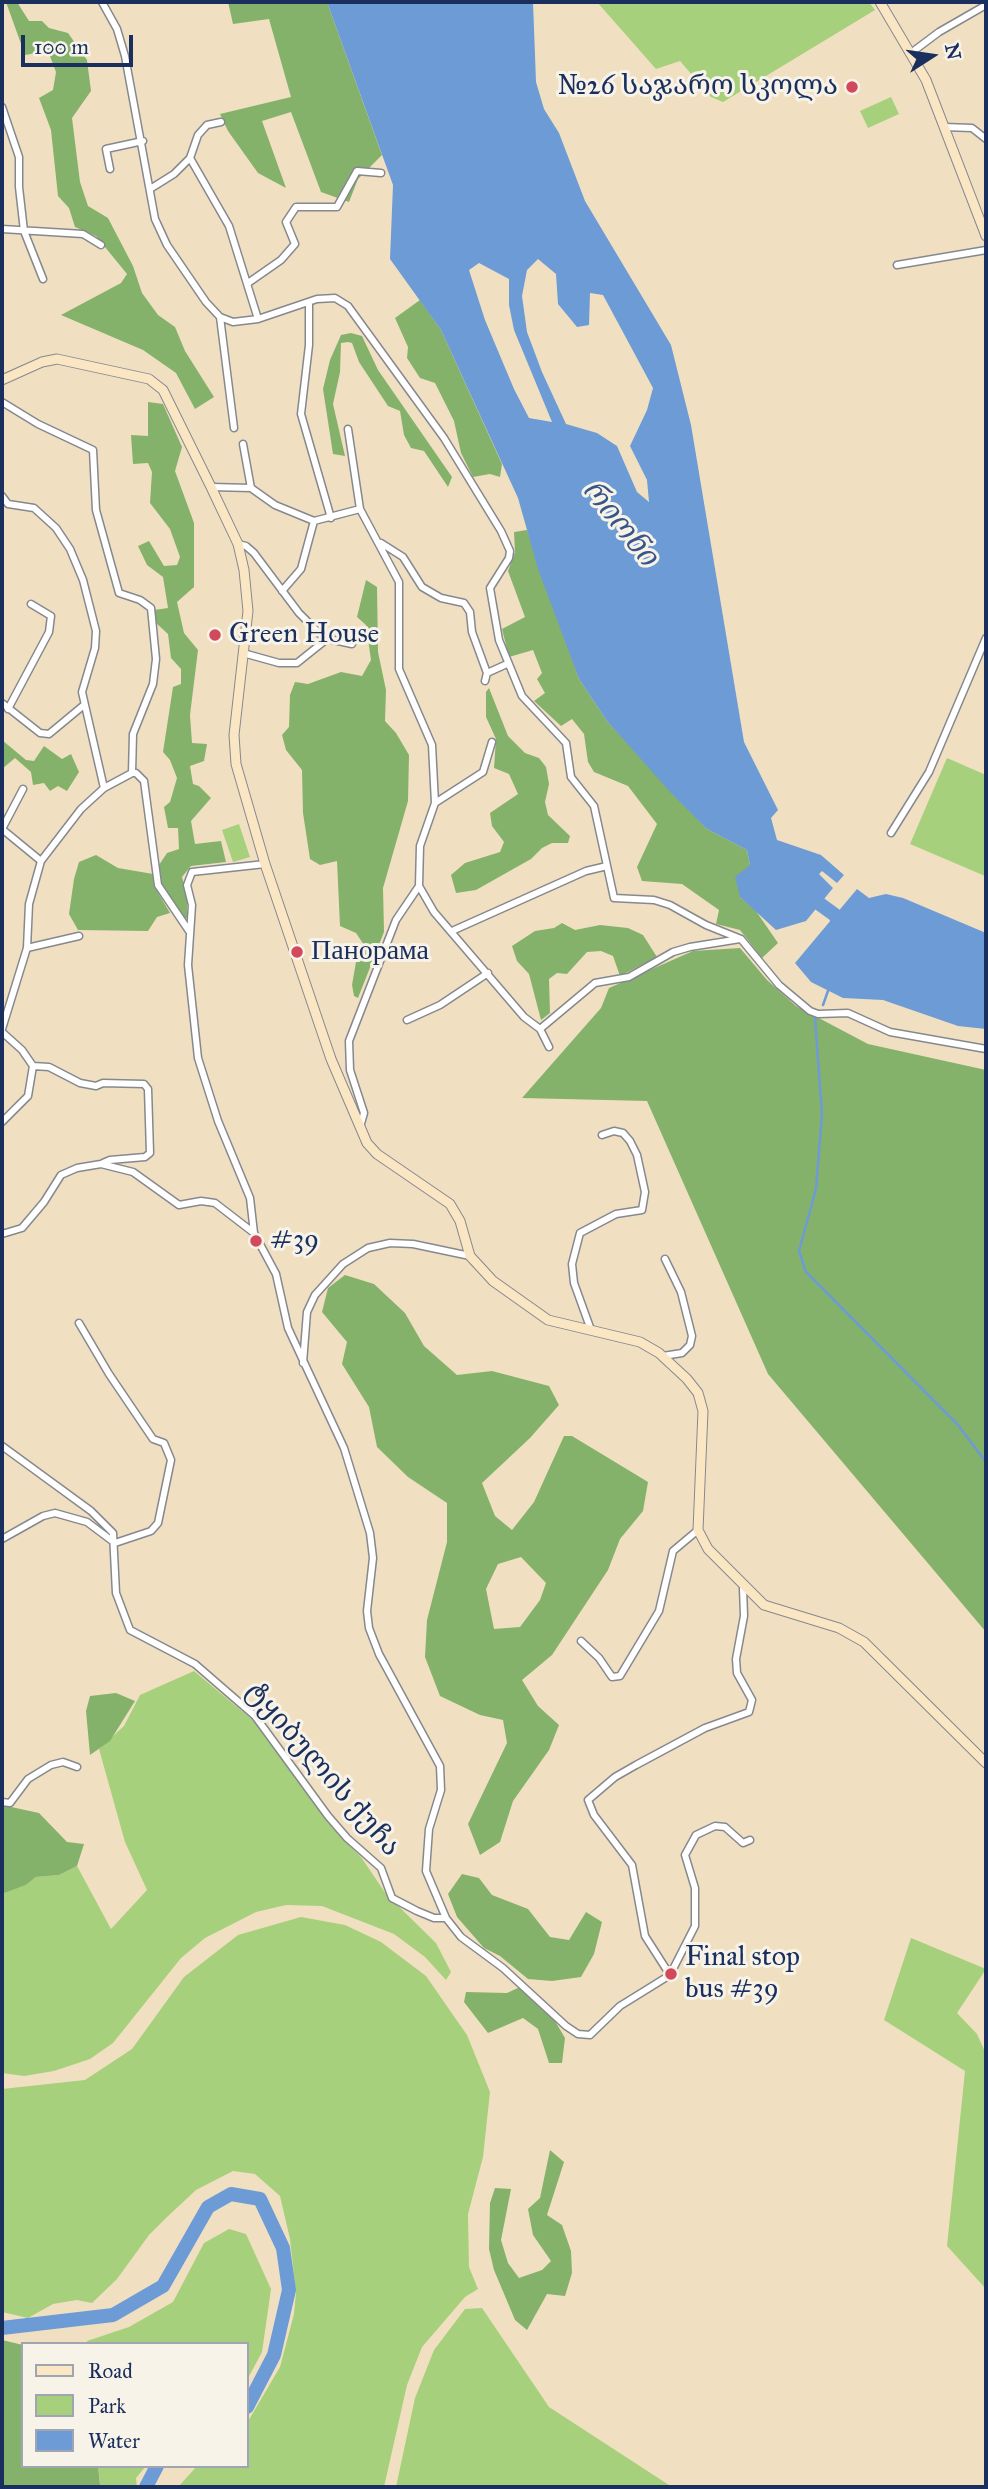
<!DOCTYPE html>
<html>
<head>
<meta charset="utf-8">
<style>
  body { margin:0 }
  #map { position:relative; width:988px; height:2489px; overflow:hidden; background:#f0e0c1; font-family:"IM FELL Great Primer",serif }
  canvas { display:block }
  .frame { position:absolute; inset:0; border:4px solid #1b2f5e; pointer-events:none }
  .legend { position:absolute; left:21px; top:2342px; width:228px; height:126px; box-sizing:border-box; background:#f7f3e8; border:2px solid #9fa5b1; margin:0; padding:9px 12px; list-style:none; font-size:21px; color:#1b2f5e }
  .legend li { display:flex; align-items:center; gap:14px; height:35px }
  .legend b { width:35px; border:2px solid #9fa5b1 }
  .north { position:absolute; left:897px; top:21px; width:70px; height:70px; -webkit-text-stroke:5px #f7f3e8; paint-order:stroke; rotate:78deg; font-size:19px; font-weight:700; line-height:28px; text-align:center; color:#1b2f5e }
  .north::after { content:''; display:block; margin:auto; width:24px; height:32px; background:#1b2f5e; clip-path:polygon(50% 0,100% 100%,50% 72%,0 100%) }
  .scale { position:absolute; left:21px; top:35px; width:112px; height:32px; box-sizing:border-box; border:4px solid #1b2f5e; border-top:0; padding-left:9px; font-size:21px; line-height:24px; white-space:nowrap; color:#1b2f5e; -webkit-text-stroke:5px #f7f3e8; paint-order:stroke }
</style>
</head>
<body>
<div id="map">
<canvas width="988" height="2489"></canvas>
<div class="frame"></div>
<ul class="legend">
<li><b style="height:9px;background:#fbe6c4"></b>Road</li>
<li><b style="height:19px;background:#a6d07b"></b>Park</li>
<li><b style="height:19px;background:#6d9bd5"></b>Water</li>
</ul>
<div class="north">N</div>
<div class="scale">100 m</div>
</div>
<script>
const ctx = document.querySelector('canvas').getContext('2d');
ctx.lineJoin = 'round';
function paint(path, color) { ctx.fillStyle = color; ctx.fill(path, 'evenodd'); }
const poly = rows => new Path2D(rows.map(r => 'M' + r).join(''));
function stroke(path, color, width, dash) { ctx.strokeStyle = color; ctx.lineWidth = width; ctx.lineCap = dash ? 'butt' : 'round'; ctx.setLineDash(dash || []); ctx.stroke(path); }
function label(font, color, halo, rows, align = 'center') {
  ctx.font = font + ' "IM FELL Great Primer","Noto Serif Georgian",serif'; ctx.lineWidth = 6; ctx.setLineDash([]); ctx.textBaseline = 'middle'; ctx.strokeStyle = halo; ctx.fillStyle = color; for (const [text, x, y, turn = 0] of rows) {
    ctx.save(); ctx.translate(x, y); ctx.rotate((+turn || 0) * Math.PI / 180); ctx.textAlign = isNaN(turn) ? turn : align; if (halo) ctx.strokeText(text, 0, 0); ctx.fillText(text, 0, 0); ctx.restore();
  }
}
paint(poly([
  [597,2,869,2,875,10,723,102,711,97,680,61,656,69],
  [891,97,899,114,868,128,860,111],
  [947,758,986,775,985,876,910,844],
  [239,824,250,857,233,862,222,830],
  [194,1671,255,1722,339,1835,361,1857,386,1894,436,1943,451,1972,446,1980,425,1957,394,1934,322,1906,286,1905,256,1912,205,1938,181,1958,113,2043,90,2059,54,2071,24,2076,2,2073,2,1889,4,1892,26,1885,36,1877,59,1875,77,1866,111,1929,147,1890,125,1842,99,1749,124,1726,140,1695],
  [301,1917,345,1925,381,1942,426,1976,467,2035,490,2092,483,2157,468,2214,469,2267,478,2289,465,2297,422,2347,407,2385,384,2487,178,2487,197,2466,247,2466,247,2423,280,2367,294,2314,296,2293,290,2239,280,2196,255,2174,233,2171,196,2190,166,2218,149,2235,117,2279,92,2303,77,2300,53,2304,28,2318,2,2312,2,2089,85,2080,132,2049,184,1977,238,1935],
  [911,1938,986,1969,957,2013,977,2034,986,2054,986,2289,947,2246,965,2071,884,2020],
  [229,2229,246,2234,271,2289,262,2352,247,2380,247,2344,88,2344,87,2341,129,2327,173,2302,204,2243],
  [482,2308,549,2407,672,2487,396,2487,415,2398,434,2350,465,2309],
  [98,2466,146,2466,136,2478,137,2487,96,2487,100,2484]
]), '#a6d07b');
paint(poly([
  [6,2,17,2,29,21,42,21,49,28,68,33,87,60,91,91,72,118,80,182,88,206,108,218,133,266,142,293,158,315,175,327,185,351,214,397,195,409,176,373,143,350,61,315,121,283,127,274,96,236,75,227,69,208,58,196,51,130,39,98,53,90,56,72,48,51,25,55],
  [228,2,327,2,382,155,358,179,349,202,321,192,291,112,262,121,286,188,258,173,228,131,220,114,291,97,269,19,233,24],
  [420,300,441,330,502,464,500,477,490,474,473,477,461,453,454,421,435,383,420,378,407,358,408,347,395,318],
  [351,333,362,336,378,370,452,477,448,487,424,451,411,448,404,435,400,411,388,406,359,362,352,343,348,342,341,343,340,372,333,404,345,456,333,454,323,389,330,360,341,335],
  [148,402,163,404,182,447,175,471,194,523,194,587,177,602,184,633,198,650,190,715,192,743,207,744,204,761,190,766,193,784,199,786,211,798,191,821,195,844,221,841,226,862,191,866,182,877,187,895,187,918,184,918,164,890,159,875,159,865,167,853,179,849,178,828,168,828,164,807,170,802,177,778,170,760,163,752,173,687,181,684,181,669,171,658,168,634,156,623,154,610,168,608,163,577,147,565,138,546,149,541,164,566,177,565,180,557,170,529,150,503,152,472,148,463,133,464,131,435,148,436],
  [527,530,579,679,607,721,707,829,747,850,750,865,740,897,756,911,778,943,762,958,740,930,716,924,719,910,682,884,642,881,637,867,657,824,628,786,594,772,588,762,584,734,572,719,561,726,534,701,545,693,537,679,542,673,533,650,509,657,502,629,525,617,508,571,515,552,514,532],
  [366,580,377,587,378,652,386,690,385,721,396,733,409,755,408,801,383,888,384,932,358,998,354,996,352,985,356,962,364,945,356,933,340,926,337,861,320,865,310,859,303,813,302,770,286,750,282,735,289,727,290,695,295,682,308,684,341,672,362,676,371,660,366,625,357,617],
  [489,688,508,736,525,753,539,758,546,767,549,784,545,802,548,815,570,836,568,843,552,843,542,848,531,859,476,890,456,893,451,875,465,863,500,852,504,842,492,826,490,813,518,794,509,774,494,768,496,739,486,717,486,692],
  [2,740,26,760,34,761,44,746,62,759,71,754,79,772,67,791,58,786,50,791,44,783,33,785,31,772,15,758,2,769],
  [96,855,118,868,153,874,154,886,170,913,157,917,148,931,78,930,69,914,74,879,79,862],
  [562,923,575,930,600,925,628,928,643,935,657,957,620,976,613,956,601,951,587,952,567,974,557,973,549,979,550,1013,541,1020,529,974,517,961,512,946,535,931,554,928],
  [740,948,767,980,796,1006,868,1044,986,1070,986,1632,768,1374,647,1101,522,1098,601,1008,609,988,693,951],
  [345,1275,374,1284,405,1313,424,1346,457,1375,492,1371,549,1386,559,1405,530,1438,482,1483,495,1516,512,1530,534,1502,564,1436,572,1436,648,1482,643,1511,620,1539,608,1570,552,1655,522,1680,538,1706,559,1725,549,1750,513,1801,500,1842,480,1855,468,1824,507,1743,503,1720,480,1715,440,1696,425,1657,427,1620,447,1542,447,1503,408,1477,377,1447,369,1407,342,1364,347,1342,322,1312,328,1288],
  [521,1557,546,1583,540,1600,520,1627,494,1629,486,1589,498,1564],
  [116,1693,135,1701,110,1741,90,1755,86,1711,90,1696],
  [2,1805,39,1813,67,1842,84,1844,77,1866,59,1875,36,1877,26,1885,4,1893],
  [462,1874,479,1878,492,1895,528,1909,550,1937,569,1940,586,1912,602,1922,594,1954,581,1977,552,1981,528,1979,500,1956,484,1948,457,1917,448,1894],
  [520,1987,555,2021,565,2038,562,2063,549,2063,538,2029,523,2018,488,2033,464,2002,466,1992,507,1993],
  [550,2150,564,2162,547,2215,562,2225,571,2251,572,2273,565,2296,547,2294,527,2330,515,2320,494,2270,489,2249,490,2203,495,2188,511,2189,501,2240,508,2263,519,2278,542,2270,551,2261,533,2235,528,2209,540,2198],
  [2,2340,23,2345,23,2466,98,2466,100,2485,2,2487]
]), '#84b26b');
paint(poly([
  [327,2,533,2,536,82,544,109,559,133,585,201,671,345,691,425,744,742,778,810,771,818,777,840,821,855,844,875,837,883,822,871,819,874,833,888,806,921,776,930,740,897,735,877,750,865,747,850,707,829,672,794,607,721,579,679,538,569,518,498,441,330,390,259,393,185],
  [538,259,556,274,558,304,577,327,589,325,590,293,603,295,653,388,647,410,630,446,647,480,649,502,637,492,617,446,597,433,566,424,542,372,527,332,522,296,527,270],
  [479,263,509,279,509,305,514,330,552,422,529,418,514,389,485,320,469,270],
  [857,889,869,898,886,894,903,898,986,933,986,1029,958,1026,883,1000,843,998,811,982,795,963]
]), '#6d9bd5');
stroke(poly([
  [823,1005,829,988],
  [815,1018,822,1114,816,1189,799,1251,806,1272,958,1425,986,1462]
]), '#6d9bd5', 2.5);
stroke(poly([
  [806,894,835,915,843,931],
  [2,2328,113,2315,163,2286,208,2207,231,2194,260,2199,283,2248,289,2290,274,2355,247,2407],
  [146,2487,157,2466]
]), '#6d9bd5', 14);
const street = poly([
  [102,2,117,29,125,56,155,219,167,245,206,302,220,317,233,322,258,319,317,299,335,298,348,306,444,438,501,531,510,551,509,558,490,588,499,640,522,696,566,743,571,777,594,806,614,898,654,900,670,905,706,925,741,939,779,985,810,1011,818,1014,848,1013,890,1032,986,1049],
  [911,53,939,32,986,5],
  [2,107,19,157,19,187,24,231,43,279],
  [944,127,972,128,986,139],
  [190,158,229,226,258,319],
  [110,169,106,149,143,141],
  [150,189,174,174,190,158,198,135,207,125,221,122],
  [2,229,83,234,101,245],
  [897,265,986,250],
  [248,283,281,260,295,244,286,222,296,207,337,207,357,171,381,173],
  [309,302,309,345,301,414,331,518],
  [220,317,234,428],
  [2,402,38,424,93,450,96,510,119,593,140,600,151,608,156,659,153,684,133,734,132,773],
  [348,429,360,509,399,582,399,669,432,745,435,803,420,846,419,886,434,912,524,1017,540,1029,549,1047],
  [243,444,251,488],
  [211,487,251,488,275,505,314,521,360,509],
  [2,496,8,504,34,508,56,528,70,549,83,580,96,631,95,648,82,692,104,788],
  [381,543,403,557,422,587,441,598,464,603,470,612,472,632,487,673],
  [238,544,246,546,254,553,299,613,324,638,352,644],
  [282,591,301,569,314,521],
  [243,653,279,663,297,663,327,639],
  [485,681,487,673,507,664],
  [2,703,40,733,49,734,84,705],
  [8,709,49,632,51,616,31,604],
  [435,803,483,772,492,742],
  [2,829,41,861],
  [2,829,23,789],
  [891,833,929,772,986,638],
  [452,931,586,871,607,866],
  [27,948,79,936],
  [407,1020,440,1005,488,973],
  [2,1029,27,948,29,904,41,861,81,809,104,788,132,773,136,773,144,781,158,885,189,931],
  [540,1029,595,983,629,977,673,952,690,947,740,939],
  [2,1032,22,1050,33,1066,28,1096,2,1122],
  [33,1066,49,1067,80,1083,96,1086,103,1083,144,1084,148,1089,150,1153,145,1157,110,1160,103,1163],
  [360,1127,364,1113,350,1070,349,1041,396,920,419,886],
  [254,1233,250,1198,218,1121,198,1058,188,965,192,905,187,885,192,872,265,864],
  [2,1234,22,1228,44,1202,61,1175,77,1168,101,1164,133,1172,179,1205,201,1201,215,1203,254,1233,276,1274,288,1328,344,1448,370,1533,373,1558,367,1611,369,1628,379,1654,440,1766,441,1790,429,1829,426,1871,446,1918,461,1937,503,1968,566,2026,578,2034,590,2035,620,2006,670,1975,695,1926,695,1888,685,1855,696,1835,715,1826,725,1827,743,1843,750,1840],
  [79,1323,109,1374,153,1439,164,1443,171,1460,158,1523,151,1531,115,1543],
  [591,1330,574,1283,572,1264,580,1233,616,1214,642,1210,645,1192,637,1155,630,1141,623,1133,614,1131,602,1135],
  [663,1356,682,1353,690,1345,692,1336,681,1292,665,1259],
  [303,1363,307,1312,315,1295,343,1264,368,1248,390,1243,413,1244,470,1256],
  [2,1446,91,1511,113,1533,116,1593,130,1630,195,1664,255,1716,328,1816,347,1838,381,1868,392,1898,417,1911,434,1918,446,1918],
  [2,1539,43,1516,55,1513,87,1522,115,1543],
  [581,1641,599,1658,612,1677,620,1676,659,1611,673,1551,698,1530],
  [2,1802,10,1803,28,1779,51,1765,63,1762,77,1767],
  [670,1975,645,1936,632,1865,594,1815,588,1800,615,1777,636,1765,705,1728,749,1712,752,1700,737,1673,736,1659,744,1616,743,1588]
]);
const secondary = poly([
  [880,2,926,80,986,236],
  [2,380,42,362,57,359,149,379,163,390,211,487,238,544,244,570,248,611,234,735,236,764,265,864,331,1059,367,1143,377,1154,450,1204,460,1221,470,1256,493,1281,548,1320,640,1342,659,1353,687,1379,698,1393,703,1411,698,1530,708,1549,764,1605,839,1628,864,1642,986,1763]
]);
stroke(street, '#868890', 9);
stroke(secondary, '#868890', 11);
stroke(street, '#fff', 6);
stroke(secondary, '#fbe6c4', 9);
for (const [x, y, r, color] of [
  [852,87,7,"#d1495b"],
  [215,635,7,"#d1495b"],
  [297,952,7,"#d1495b"],
  [256,1241,7,"#d1495b"],
  [671,1974,7,"#d1495b"]
]) { const dot = new Path2D(); dot.arc(x, y, r, 0, 2 * Math.PI); ctx.fillStyle = color; ctx.fill(dot); stroke(dot, '#f7f3e8', 2.5); }
label('28px', '#1b2f5e', '#f7f3e8', [
  ["№26 საჯარო სკოლა",838,87,"right"],
  ["Green House",229,635],
  ["Панорама",311,952],
  ["#39",270,1241],
  ["Final stop",685,1958],
  ["bus #39",685,1990]
], 'left');
label('28px', '#1b2f5e', '#f7f3e8', [
  ["ტყიბულის ქუჩა",322,1770,49]
]);
label('italic 30px', '#385588', '#f7f3e8', [
  ["რიონი",619,524,51]
]);
</script>
</body>
</html>
